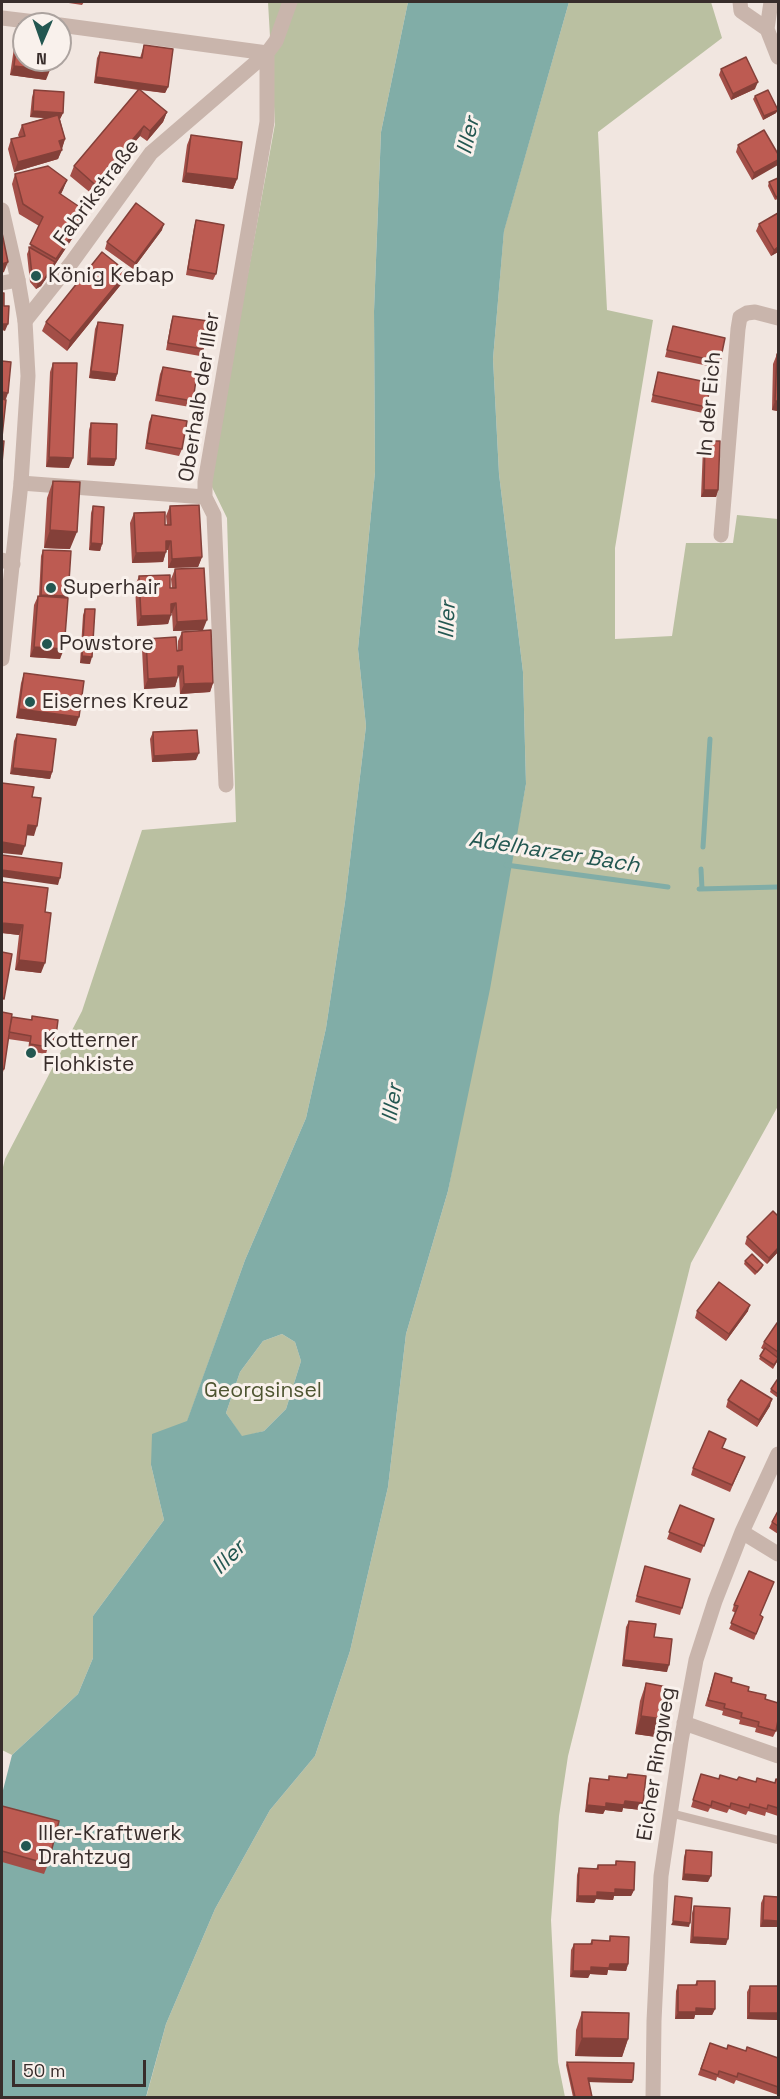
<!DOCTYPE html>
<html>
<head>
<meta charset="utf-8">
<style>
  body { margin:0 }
  #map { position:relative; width:780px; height:2099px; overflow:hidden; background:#f1e6e0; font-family:"Space Grotesk",sans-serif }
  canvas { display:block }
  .frame { position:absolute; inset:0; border:3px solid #382d2b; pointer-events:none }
  .north { position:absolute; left:12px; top:12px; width:60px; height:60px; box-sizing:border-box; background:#f9f1ec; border:2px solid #aca39f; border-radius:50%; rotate:182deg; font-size:16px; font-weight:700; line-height:24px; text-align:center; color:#382d2b }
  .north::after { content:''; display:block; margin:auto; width:21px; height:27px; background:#235751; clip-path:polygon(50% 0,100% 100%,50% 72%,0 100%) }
  .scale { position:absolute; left:12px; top:2060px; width:134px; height:27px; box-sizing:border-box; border:3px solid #382d2b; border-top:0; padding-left:8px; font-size:18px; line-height:21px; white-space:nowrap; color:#382d2b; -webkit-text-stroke:4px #f9f1ec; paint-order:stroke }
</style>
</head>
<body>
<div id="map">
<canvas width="780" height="2099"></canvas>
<div class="frame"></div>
<div class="north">N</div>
<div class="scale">50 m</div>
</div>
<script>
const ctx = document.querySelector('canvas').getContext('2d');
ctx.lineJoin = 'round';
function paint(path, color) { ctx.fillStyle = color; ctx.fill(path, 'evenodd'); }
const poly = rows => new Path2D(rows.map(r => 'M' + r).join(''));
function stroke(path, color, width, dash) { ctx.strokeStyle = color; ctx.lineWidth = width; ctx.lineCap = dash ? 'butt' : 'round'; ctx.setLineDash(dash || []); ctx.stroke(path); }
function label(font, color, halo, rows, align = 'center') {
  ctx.font = font + ' "Space Grotesk",sans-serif'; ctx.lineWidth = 6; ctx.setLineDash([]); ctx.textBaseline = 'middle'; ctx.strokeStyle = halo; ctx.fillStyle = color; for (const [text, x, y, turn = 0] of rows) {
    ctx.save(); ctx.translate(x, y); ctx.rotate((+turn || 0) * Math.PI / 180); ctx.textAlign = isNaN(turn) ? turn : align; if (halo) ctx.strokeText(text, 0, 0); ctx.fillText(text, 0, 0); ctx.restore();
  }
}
paint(poly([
  [268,2,408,2,381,132,374,311,375,472,358,649,366,726,345,902,326,1028,306,1118,245,1260,187,1422,151,1465,164,1520,93,1616,93,1658,78,1694,12,1755,2,1750,2,1171,5,1159,82,1011,142,830,236,822,227,518,210,483,275,124],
  [569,2,711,2,722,38,598,132,607,310,653,320,615,548,615,639,672,636,686,543,733,543,737,515,778,519,778,1106,691,1263,568,1756,559,1816,551,1920,558,2062,565,2097,146,2098,166,2024,215,1909,270,1810,315,1756,350,1651,388,1487,406,1334,448,1191,526,784,523,672,499,474,493,359,504,230],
  [282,1334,295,1342,301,1361,286,1409,264,1431,242,1437,226,1413,240,1372,263,1341]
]), '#bac0a1');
paint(poly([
  [408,2,569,2,504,231,493,359,499,474,523,672,526,784,490,989,448,1191,406,1334,388,1487,350,1651,315,1756,270,1810,215,1909,166,2024,146,2097,2,2098,2,1794,12,1755,78,1694,93,1658,93,1616,164,1520,151,1465,152,1434,187,1421,245,1260,306,1118,326,1028,345,902,366,726,358,649,375,472,374,311,381,132],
  [282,1334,295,1342,301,1361,286,1409,264,1431,242,1436,226,1413,240,1372,263,1341]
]), '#81ada7');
stroke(poly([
  [703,847,710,739],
  [506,865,668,887],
  [701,869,702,889],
  [699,889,778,887]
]), '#81ada7', 5);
stroke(poly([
  [670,1813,778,1840]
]), '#c9b5ac', 8);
stroke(poly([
  [740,2,741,11,767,29,771,2],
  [2,18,52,24],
  [60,25,267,53],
  [767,29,778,57],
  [2,283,18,280],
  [25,321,72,262,151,153,267,53,276,41,290,2],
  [21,483,205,497],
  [721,535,738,329,740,317,747,313,755,312,778,318],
  [2,560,13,564],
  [226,785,214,515,205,497,205,482,267,122,267,53],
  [742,1532,778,1554],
  [684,1723,778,1756],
  [653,2098,654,2021,661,1876,681,1741,696,1660,715,1601,742,1532,778,1454]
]), '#c9b5ac', 15);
stroke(poly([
  [2,210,18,280,25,321,28,376,21,483,2,659]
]), '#c9b5ac', 15);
paint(poly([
  [62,2,84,2,82,5],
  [19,24,46,80,10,75,16,34],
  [144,45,168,87,165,93,140,90,167,112,163,122,147,141,140,136,114,166,115,179,98,199,70,176,74,166,138,90,94,83,97,58,100,52,140,58],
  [721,69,755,89,731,100,719,75],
  [34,90,63,113,60,119,65,139,58,159,14,172,8,149,11,139,19,137,18,135,22,125,45,118,30,117,32,97],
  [755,96,776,113,763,120,753,99],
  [191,135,237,179,233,189,182,182,187,145],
  [738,145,778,154,752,180,736,152],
  [15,174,67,180,61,194,83,222,41,286,36,289,30,282,27,254,39,226,19,214,12,184],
  [769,182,778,199,775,200,768,186],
  [196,220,216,274,213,280,186,275,194,227],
  [759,224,778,252,771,256,756,231],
  [162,230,133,269,105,249,107,242],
  [123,282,67,351,42,331,46,322],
  [173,316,203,349,200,356,166,350,171,322],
  [98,322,117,374,115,381,89,378,95,329],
  [673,326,720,362,718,368,665,357],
  [777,354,778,354,778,411,772,410,773,364],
  [53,363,69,468,46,467,50,372],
  [163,367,193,401,190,407,155,401,160,374],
  [658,372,706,407,703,413,651,402],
  [152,415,182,449,179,456,145,449,149,422],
  [91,423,116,459,114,466,87,465,89,430],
  [705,441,718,490,716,497,701,497,703,447],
  [53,481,70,549,44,548,47,498],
  [93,506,102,544,100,551,89,550,91,513],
  [170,506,202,557,198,567,168,568,168,550,166,550,163,562,132,563,130,523,134,513,167,525,166,516],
  [43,550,68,596,60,659,30,657,34,605,38,596,39,596,41,556],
  [175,569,203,630,173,631,172,613,171,613,168,624,137,626,135,586,139,576,172,588,171,579],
  [85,609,90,664,80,663,83,615],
  [182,632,213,683,210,692,180,694,179,676,178,676,175,687,144,689,142,649,146,639,178,650,178,641],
  [24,673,76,726,16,718,21,683],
  [153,732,196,760,152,762,150,739],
  [17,734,52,772,50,779,10,774,14,741],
  [45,912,41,973,15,970,19,935,2,933],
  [2,1012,12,1017,31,1020,32,1016,56,1036,53,1043,49,1042,46,1054,28,1051,29,1042,8,1039,4,1069,2,1075],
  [747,1237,778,1252,767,1264,745,1244],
  [745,1261,763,1265,762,1268,755,1275,744,1264],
  [697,1311,748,1311,726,1341,695,1318],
  [778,1324,778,1360,773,1369,759,1359,764,1350,761,1348,764,1342],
  [778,1381,778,1398,770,1392,771,1389],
  [728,1400,770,1406,757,1427,726,1407],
  [723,1448,745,1457,730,1492,691,1475,693,1468],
  [680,1505,714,1519,701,1553,667,1539],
  [778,1511,778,1534,769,1528,772,1522],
  [645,1566,682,1608,680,1615,635,1602],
  [734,1605,763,1617,754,1640,729,1629,736,1613,732,1611],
  [629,1621,654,1637,667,1672,622,1666,626,1627],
  [715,1673,765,1699,776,1731,773,1737,755,1732,756,1728,739,1724,740,1720,722,1715,723,1711,705,1706],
  [646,1683,663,1719,656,1737,635,1734,640,1701],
  [628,1774,641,1810,623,1808,622,1812,605,1810,603,1814,585,1812,588,1785,590,1778,608,1780,609,1776,626,1778],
  [719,1779,775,1783,778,1780,778,1816,766,1812,765,1816,748,1811,746,1815,729,1809,727,1813,710,1808,708,1812,691,1807,699,1781],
  [2,1806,48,1864,44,1874,2,1862],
  [686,1850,708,1882,682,1880,684,1857],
  [616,1861,634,1890,631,1896,614,1896,613,1900,596,1899,594,1903,576,1902,577,1875,579,1868,596,1869,598,1865,615,1865],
  [764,1896,778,1897,760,1927,761,1903],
  [694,1906,726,1945,690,1943,692,1913],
  [610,1936,628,1964,626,1971,608,1970,607,1975,590,1974,588,1978,570,1977,571,1950,574,1944,590,1944,592,1940,609,1941],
  [697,1981,715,2009,712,2015,695,2015,694,2019,675,2019,676,1991,678,1985,695,1985],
  [750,1986,778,1986,778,2020,747,2019,747,1992],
  [582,2012,628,2039,622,2057,575,2056,576,2030],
  [710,2043,727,2049,746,2051,778,2058,778,2095,736,2080,734,2084,717,2077,716,2081,698,2075],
  [567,2062,633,2080,632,2083,589,2082,592,2097,573,2097,566,2065]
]), '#a34e47');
paint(poly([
  [14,66,50,70,46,80,10,75],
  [96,77,168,87,165,93,94,83],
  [758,82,755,89,731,100,733,94],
  [778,110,776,113,763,120,764,116],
  [33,111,63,113,60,119,30,117],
  [167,112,163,122,147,141,150,131],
  [144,126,140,136,108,173,112,164],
  [65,139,62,149,59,141],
  [62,150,58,159,14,172,18,162],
  [778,160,778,165,752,180,754,173],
  [118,170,115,179,98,199,101,190],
  [186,173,237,179,233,189,182,182],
  [67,180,63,190,56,203,59,193],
  [87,212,83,222,41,286,36,289,38,282,55,262],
  [164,224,162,230,133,269,135,263],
  [778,247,778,252,771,256,774,250],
  [8,262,4,272,2,273,2,264],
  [127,272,123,282,67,351,70,341],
  [2,324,8,324,5,331,2,330],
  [91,371,117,374,115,381,89,378],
  [2,392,8,393,6,399,2,399],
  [775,401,778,401,778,411,772,410],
  [49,457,73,458,69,468,46,467],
  [90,458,116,459,114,466,87,465],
  [704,490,718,490,716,497,701,497],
  [50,530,77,532,70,549,44,548],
  [166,541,171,541,168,550,162,550],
  [91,543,102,544,100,551,89,550],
  [166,552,163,562,132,563,136,553],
  [202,557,198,567,168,568,172,559],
  [41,595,68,596,66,602,39,601],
  [176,603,172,613,167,613,171,604],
  [171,615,168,624,137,626,141,616],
  [207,620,203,630,173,631,177,622],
  [34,647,64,649,60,659,30,657],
  [82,656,92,657,90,664,80,663],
  [178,666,183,666,179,676,174,676],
  [178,677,175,687,144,689,148,679],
  [213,683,210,692,180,694,184,684],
  [19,709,79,717,76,726,16,718],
  [199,753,196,760,152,762,154,756],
  [13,768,52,772,50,779,10,774],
  [28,825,37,826,34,836,24,835],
  [2,842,25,846,22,855,2,853],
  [2,870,60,878,58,885,2,877],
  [2,923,23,925,19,935,2,933],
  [19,960,45,963,41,973,15,970],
  [50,1035,56,1036,53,1043,48,1042],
  [778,1248,778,1252,767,1264,769,1258],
  [750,1305,748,1311,726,1341,729,1334],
  [772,1399,770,1406,757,1427,759,1420],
  [624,1660,669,1665,667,1672,622,1666],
  [641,1716,663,1719,656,1737,635,1734],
  [625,1801,643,1803,641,1810,623,1808,622,1812,605,1810,603,1814,585,1812,587,1805],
  [684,1874,711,1876,708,1882,682,1880],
  [615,1889,634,1890,631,1896,614,1896,613,1900,596,1899,594,1903,576,1902,578,1896],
  [763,1920,778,1921,778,1927,760,1927],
  [673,1921,690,1923,689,1927,671,1925],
  [693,1937,728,1939,726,1945,690,1943],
  [610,1964,628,1964,626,1971,608,1970,607,1975,590,1974,588,1978,570,1977,573,1971],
  [696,2008,715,2009,712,2015,695,2015,694,2019,675,2019,678,2012],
  [749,2013,778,2013,778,2020,747,2019],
  [582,2038,628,2039,622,2057,575,2056],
  [588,2078,633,2080,632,2083,587,2082]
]), '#844039');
const building = poly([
  [19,24,24,25,24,60,51,60,50,70,14,66,19,24],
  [144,45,173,49,168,87,96,77,100,52,142,58,144,45],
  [746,57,758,82,733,94,721,69,746,57],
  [139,89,167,112,150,131,144,126,112,164,118,170,101,190,74,166,139,89],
  [34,90,64,92,63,113,33,111,34,90],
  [768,90,778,110,764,116,755,96,768,90],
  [58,115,65,139,59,141,62,150,18,162,11,139,25,136,22,125,58,115],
  [764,130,778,154,778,160,754,173,738,145,764,130],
  [191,135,242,142,237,179,186,173,191,135],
  [48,166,67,180,59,193,87,212,56,259,30,244,43,217,23,204,15,174,48,166],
  [778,178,778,196,776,197,769,182,778,178],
  [136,203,164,224,135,263,107,242,136,203],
  [778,213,778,247,774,250,759,224,778,213],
  [196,220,224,225,216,274,188,269,196,220],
  [2,233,8,262,2,264,2,233],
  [29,247,55,262,44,280,38,282,32,275,29,247],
  [102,252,127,272,70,341,46,322,102,252],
  [2,293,4,293,4,306,9,306,8,324,2,324,2,337,2,293],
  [173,316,208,321,203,349,168,343,173,316],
  [98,322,123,325,117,374,91,371,98,322],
  [673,326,725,338,720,362,667,350,673,326],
  [777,354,778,354,778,401,775,401,777,354],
  [2,361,11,362,8,393,2,392,2,361],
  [53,363,77,363,73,458,49,457,53,363],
  [163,367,197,373,193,401,158,395,163,367],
  [658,372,711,383,706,407,653,395,658,372],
  [2,399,6,400,2,437,2,399],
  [152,415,187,421,182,449,147,443,152,415],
  [91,423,117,424,116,459,90,458,91,423],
  [2,441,4,441,2,463,2,441],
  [705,441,720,441,718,490,704,490,705,441],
  [53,481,80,482,77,532,50,530,53,481],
  [199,505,202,557,172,559,171,541,166,541,166,552,136,553,134,513,165,512,165,525,171,525,170,506,199,505],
  [93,506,104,507,102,544,91,543,93,506],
  [43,550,71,551,68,596,41,595,43,550],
  [204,568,207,620,177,622,176,603,171,604,171,615,141,616,139,576,170,575,170,588,176,588,175,569,204,568],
  [38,596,68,598,64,649,34,647,38,596],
  [85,609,95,609,92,657,82,656,85,609],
  [211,630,213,683,184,684,183,666,178,666,178,677,148,679,146,639,176,637,177,651,182,650,182,632,211,630],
  [24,673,84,681,79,717,19,709,24,673],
  [197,730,199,753,154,756,153,732,197,730],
  [17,734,56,739,52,772,13,768,17,734],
  [2,783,34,787,32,797,41,798,37,826,28,825,25,846,2,842,2,783],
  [2,855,62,863,60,878,2,870,2,855],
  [2,882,48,888,45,912,51,913,45,963,19,960,23,925,2,923,2,882],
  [2,952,12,954,4,999,2,998,2,952],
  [2,1012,12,1014,4,1069,2,1069,2,1012],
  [32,1016,58,1020,56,1036,50,1035,48,1047,30,1044,31,1036,9,1032,12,1017,32,1020,32,1016],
  [773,1211,778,1216,778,1248,769,1258,747,1237,773,1211],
  [752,1254,763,1265,757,1272,745,1261,752,1254],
  [719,1282,750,1305,729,1334,697,1311,719,1282],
  [777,1323,778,1324,778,1352,764,1342,777,1323],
  [765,1348,778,1358,778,1359,774,1365,760,1356,765,1348],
  [741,1380,772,1399,759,1420,728,1400,741,1380],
  [777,1380,778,1381,778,1394,771,1389,777,1380],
  [709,1431,726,1439,722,1448,745,1457,732,1485,693,1468,709,1431],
  [680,1505,714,1519,704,1546,669,1532,680,1505],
  [778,1511,778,1526,772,1522,778,1511],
  [645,1566,690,1579,682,1608,637,1596,645,1566],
  [749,1571,774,1582,760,1615,763,1617,756,1634,731,1623,738,1606,734,1605,749,1571],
  [629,1621,656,1624,654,1637,672,1639,669,1665,624,1660,629,1621],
  [715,1673,732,1678,731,1682,749,1687,748,1691,766,1695,765,1699,778,1703,778,1720,776,1731,758,1726,759,1722,741,1717,742,1713,724,1708,725,1704,708,1700,715,1673],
  [646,1683,667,1687,663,1719,641,1716,646,1683],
  [628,1774,646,1776,643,1803,625,1801,624,1805,606,1803,606,1807,587,1805,590,1778,609,1780,609,1776,627,1778,628,1774],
  [701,1774,719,1779,720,1775,737,1780,739,1777,756,1782,757,1778,775,1783,776,1779,778,1780,778,1808,768,1805,767,1809,750,1804,749,1808,731,1803,730,1807,712,1801,711,1806,693,1800,701,1774],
  [2,1806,59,1821,48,1864,2,1851,2,1806],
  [686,1850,712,1852,711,1876,684,1874,686,1850],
  [616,1861,635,1862,634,1890,615,1889,615,1893,597,1892,597,1896,578,1896,579,1868,598,1869,598,1865,616,1865,616,1861],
  [675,1896,692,1898,690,1923,673,1921,675,1896],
  [764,1896,778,1897,778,1921,763,1920,764,1896],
  [694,1906,730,1908,728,1939,693,1937,694,1906],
  [610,1936,629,1937,628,1964,610,1964,609,1968,591,1967,591,1971,573,1971,574,1944,592,1944,592,1940,610,1941,610,1936],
  [697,1981,715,1981,715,2009,696,2008,696,2012,678,2012,678,1985,697,1985,697,1981],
  [750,1986,778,1986,778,2013,749,2013,750,1986],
  [582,2012,629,2013,628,2039,582,2038,582,2012],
  [710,2043,727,2049,728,2045,746,2051,747,2047,778,2058,778,2087,738,2073,737,2077,719,2071,718,2075,701,2069,710,2043],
  [567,2062,634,2063,633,2080,588,2078,592,2097,575,2097,567,2062]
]);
paint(building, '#bd5b52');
stroke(building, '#844039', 1.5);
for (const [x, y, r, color] of [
  [36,276,6,"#235751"],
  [51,588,6,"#235751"],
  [47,644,6,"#235751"],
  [30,702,6,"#235751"],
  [31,1053,6,"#235751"],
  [26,1846,6,"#235751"]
]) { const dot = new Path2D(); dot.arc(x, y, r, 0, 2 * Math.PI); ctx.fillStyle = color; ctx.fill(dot); stroke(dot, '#f9f1ec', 2); }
label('21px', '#382d2b', '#f9f1ec', [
  ["Fabrikstraße",97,193,-53],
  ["Oberhalb der Iller",200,397,-81],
  ["In der Eich",710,404,-85],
  ["Eicher Ringweg",657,1764,-81]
]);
label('21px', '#382d2b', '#f9f1ec', [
  ["König Kebap",48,276],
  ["Superhair",63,588],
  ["Powstore",59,644],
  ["Eisernes Kreuz",42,702],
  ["Kotterner",43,1041],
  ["Flohkiste",43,1065],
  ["Iller-Kraftwerk",38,1834],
  ["Drahtzug",38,1858]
], 'left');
label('21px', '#4d5430', '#f9f1ec', [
  ["Georgsinsel",263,1391]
]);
label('italic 22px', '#235751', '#f9f1ec', [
  ["Iller",469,136,-77],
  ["Iller",448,620,-87],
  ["Adelharzer Bach",554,853,9],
  ["Iller",393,1103,-81],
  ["Iller",229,1558,-45]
]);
</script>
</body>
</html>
